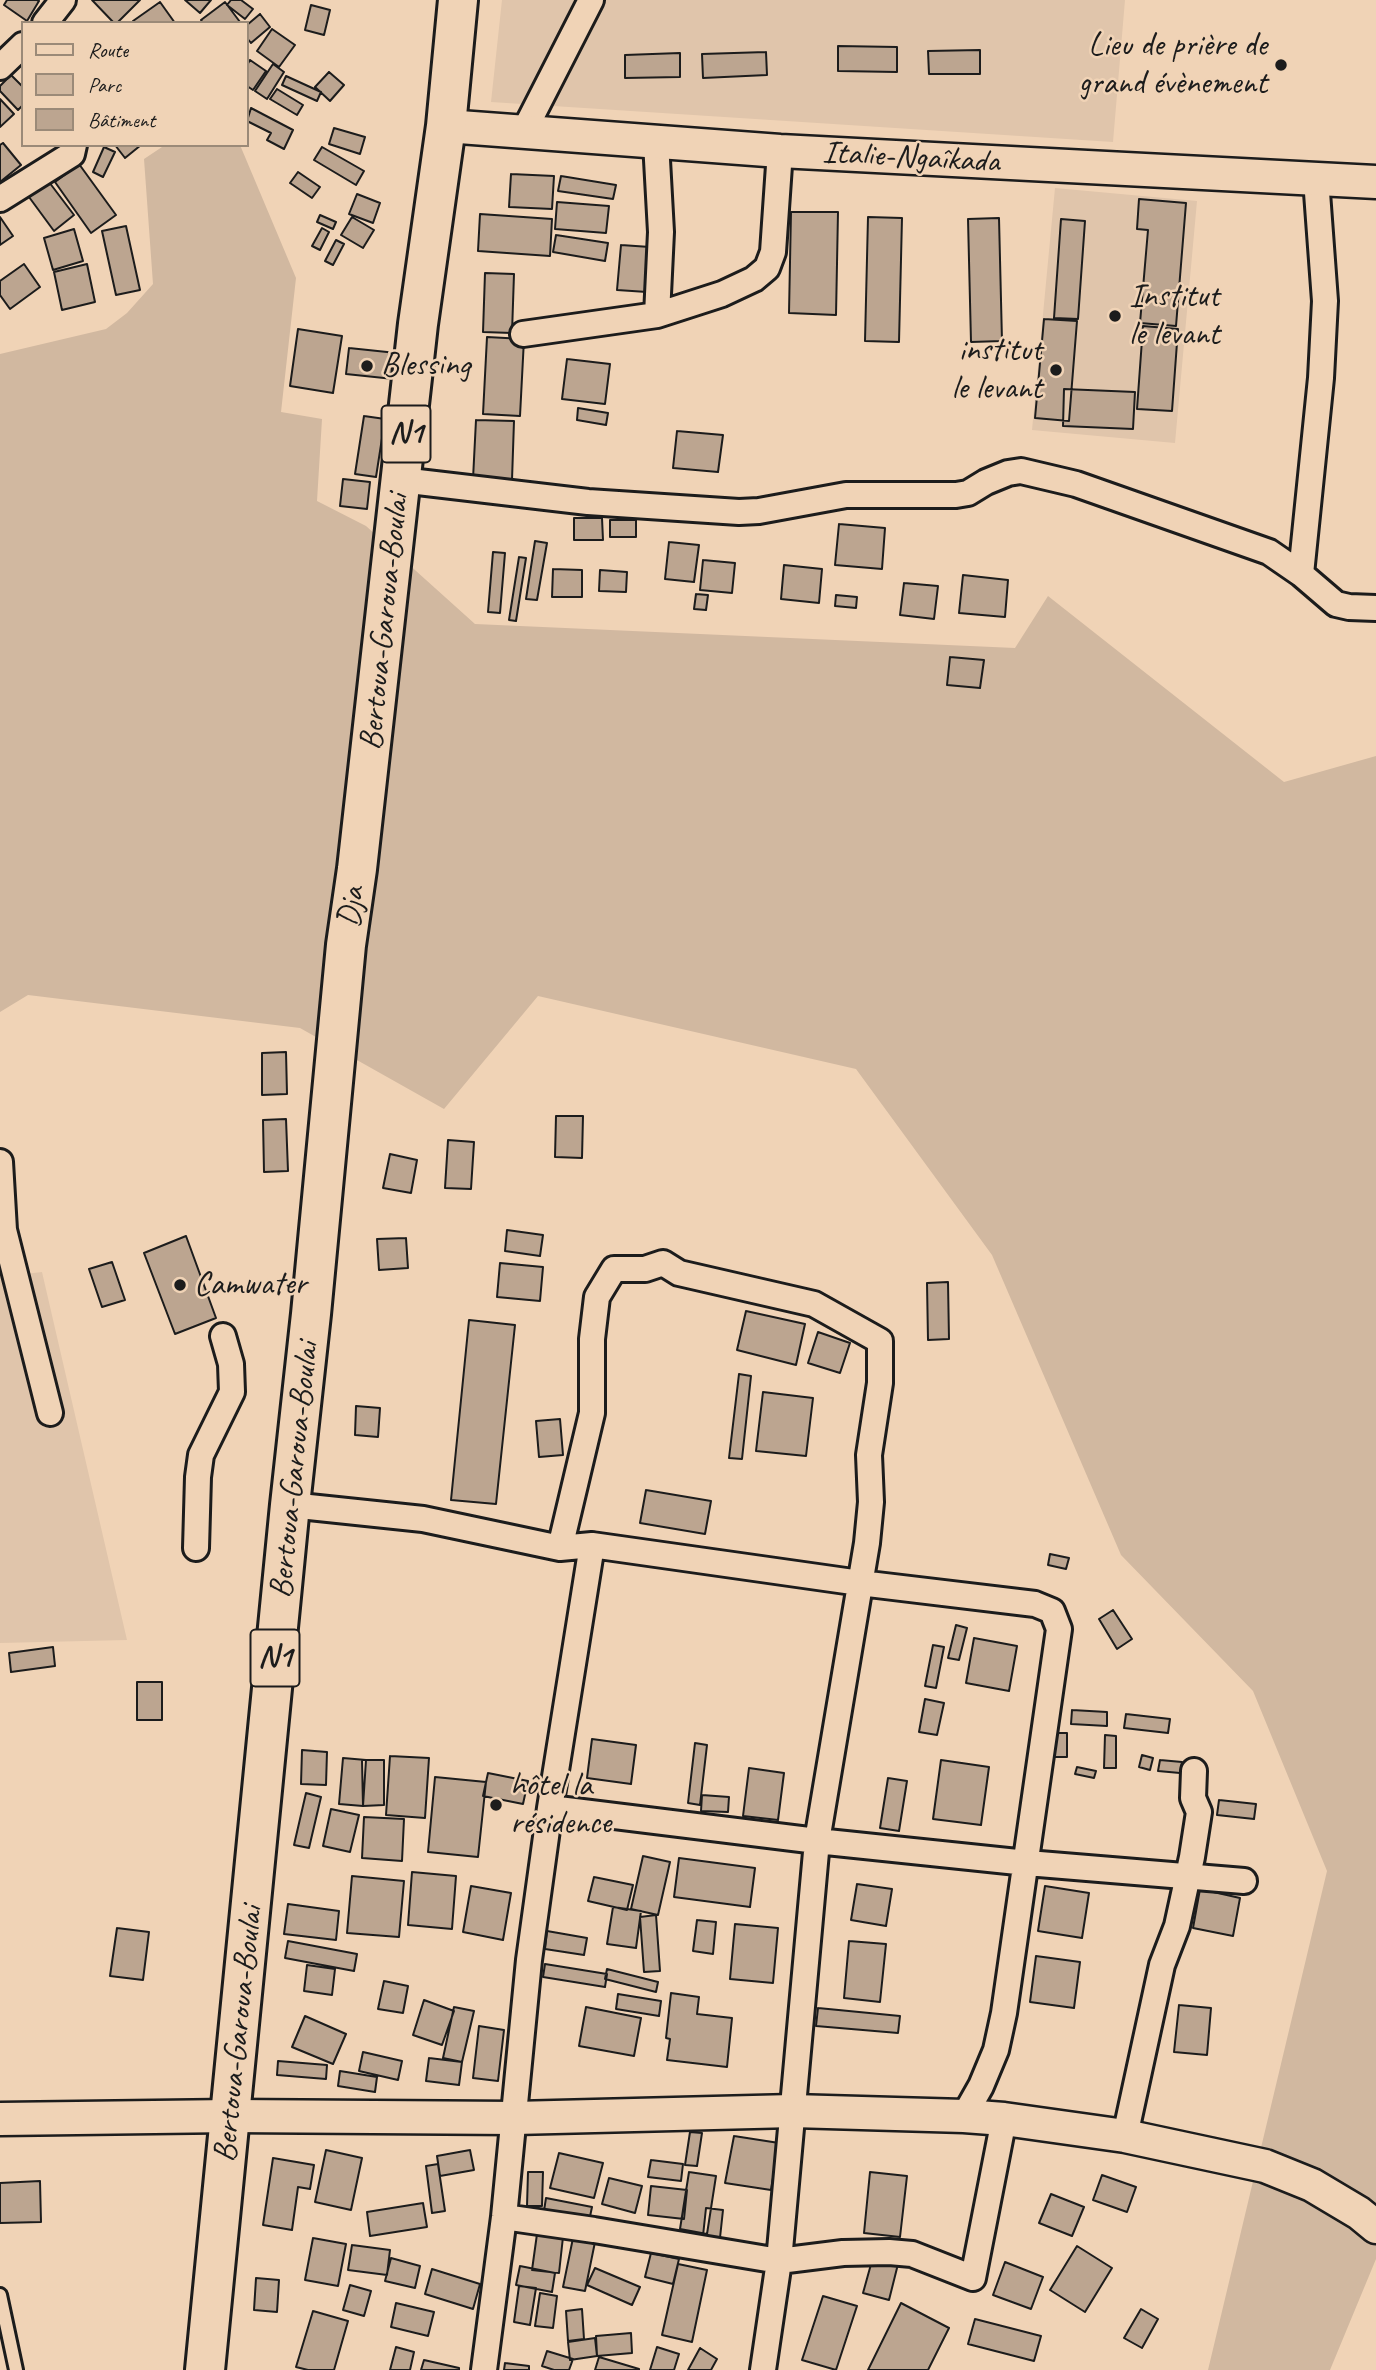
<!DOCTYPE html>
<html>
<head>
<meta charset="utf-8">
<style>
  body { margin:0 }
  #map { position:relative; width:1376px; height:2370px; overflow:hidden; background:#f0d3b6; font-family:Caveat,sans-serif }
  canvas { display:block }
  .legend { position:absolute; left:21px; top:21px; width:228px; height:126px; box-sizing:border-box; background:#f0d3b6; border:2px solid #9b8a78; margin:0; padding:9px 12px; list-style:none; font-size:21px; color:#1c1c1c }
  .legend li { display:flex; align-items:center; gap:14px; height:35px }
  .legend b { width:35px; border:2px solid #9b8a78 }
</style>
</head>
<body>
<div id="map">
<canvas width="1376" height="2370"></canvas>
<ul class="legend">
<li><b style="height:9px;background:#f0d3b6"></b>Route</li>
<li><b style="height:19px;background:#d1b8a0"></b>Parc</li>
<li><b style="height:19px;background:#bca590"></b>Bâtiment</li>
</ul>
</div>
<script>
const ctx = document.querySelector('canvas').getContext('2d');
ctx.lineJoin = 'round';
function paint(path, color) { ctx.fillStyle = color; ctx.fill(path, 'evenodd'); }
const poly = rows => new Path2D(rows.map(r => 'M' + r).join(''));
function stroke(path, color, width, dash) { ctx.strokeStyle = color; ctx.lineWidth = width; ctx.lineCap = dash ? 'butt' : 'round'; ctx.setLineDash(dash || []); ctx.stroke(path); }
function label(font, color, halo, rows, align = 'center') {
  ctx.font = font + ' Caveat,sans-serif'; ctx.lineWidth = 5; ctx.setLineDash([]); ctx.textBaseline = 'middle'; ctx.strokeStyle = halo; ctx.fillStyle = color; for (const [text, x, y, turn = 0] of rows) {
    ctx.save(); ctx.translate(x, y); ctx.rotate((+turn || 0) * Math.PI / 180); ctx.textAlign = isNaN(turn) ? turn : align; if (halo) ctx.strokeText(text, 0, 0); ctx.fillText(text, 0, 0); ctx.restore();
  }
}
paint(poly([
  [502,0,1125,0,1113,142,491,102],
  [1055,188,1197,201,1175,443,1032,430],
  [42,1272,127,1640,0,1643,0,1277]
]), '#e0c5ab');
paint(poly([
  [165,145,240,145,296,278,281,412,322,419,317,501,366,526,475,624,1015,648,1048,596,1284,782,1376,756,1376,2259,1330,2370,1208,2370,1327,1871,1253,1691,1121,1555,992,1255,856,1069,538,996,444,1109,300,1028,28,995,0,1012,0,354,106,329,127,313,153,284,144,159]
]), '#d1b8a0');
const building = poly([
  [7,0,37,0,39,1,27,21,4,5,7,0],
  [92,0,140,0,117,23,114,23,92,0],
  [185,0,211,0,200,13,185,0],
  [231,0,241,0,253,9,245,19,227,5,231,0],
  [160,2,175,23,134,23,133,21,160,2],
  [225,2,240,22,203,23,201,20,225,2],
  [311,5,330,10,324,35,305,30,311,5],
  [260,14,270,27,251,43,247,38,247,25,260,14],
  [272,29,295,45,279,67,257,51,272,29],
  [838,46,897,47,897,72,838,71,838,46],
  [980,50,980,74,929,74,928,51,980,50],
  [766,52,767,75,703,78,702,54,766,52],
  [680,53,680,77,625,78,625,55,680,53],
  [250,60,266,71,253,90,247,86,247,65,250,60],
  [273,64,284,72,267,99,255,91,273,64],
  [329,72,344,85,330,101,315,87,329,72],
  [11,75,23,87,23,105,18,110,0,91,0,86,11,75],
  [286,76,321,92,317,101,282,85,286,76],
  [277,89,303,105,297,115,270,99,277,89],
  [0,99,14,114,0,127,0,99],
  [251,108,293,130,284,149,267,140,271,133,247,121,251,108],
  [334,128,365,137,360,154,329,144,334,128],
  [3,143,21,165,0,182,0,145,3,143],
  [115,145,141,145,125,158,115,145],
  [104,147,115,152,103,177,93,172,104,147],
  [322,147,364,171,356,185,314,160,322,147],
  [79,164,116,215,91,233,55,182,79,164],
  [298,172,320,187,312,198,290,183,298,172],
  [511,174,554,176,552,209,509,207,511,174],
  [561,176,616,185,613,199,558,191,561,176],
  [49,182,74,215,54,231,29,197,49,182],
  [357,194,380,203,373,223,349,214,357,194],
  [1139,199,1186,203,1176,326,1140,323,1148,230,1137,229,1139,199],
  [557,202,609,206,606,233,555,229,557,202],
  [791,212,838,212,836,315,789,313,791,212],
  [480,214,552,219,550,256,478,251,480,214],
  [320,215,336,222,333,229,317,222,320,215],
  [0,217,13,236,0,245,0,217],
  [352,217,374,230,363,248,341,235,352,217],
  [868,217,902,218,899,342,865,341,868,217],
  [999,218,1002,341,971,342,968,219,999,218],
  [1061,219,1085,221,1078,319,1054,318,1061,219],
  [126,226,140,290,116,295,102,231,126,226],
  [322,228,329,232,320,250,312,246,322,228],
  [74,229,83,261,53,270,44,238,74,229],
  [556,235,608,243,605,261,553,252,556,235],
  [336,240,344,244,333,265,325,261,336,240],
  [621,245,650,247,647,292,617,290,621,245],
  [24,264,40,287,10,309,0,295,0,281,24,264],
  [87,264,95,302,62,310,54,272,87,264],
  [485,273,514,274,512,333,483,332,485,273],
  [1044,319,1077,321,1069,421,1035,418,1044,319],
  [1143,326,1178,329,1172,411,1137,409,1143,326],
  [298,329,342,336,333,393,290,386,298,329],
  [487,337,524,339,520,416,483,414,487,337],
  [349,348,406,354,403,380,346,374,349,348],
  [567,359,610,364,605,404,562,399,567,359],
  [1064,389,1135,392,1133,429,1063,426,1064,389],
  [578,408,608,413,606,425,577,420,578,408],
  [364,416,385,419,376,477,355,474,364,416],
  [476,420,514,421,512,480,473,479,476,420],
  [677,431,723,435,718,472,673,468,677,431],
  [343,479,370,482,367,509,340,506,343,479],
  [574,518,602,518,603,540,574,540,574,518],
  [610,520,636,520,636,537,610,537,610,520],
  [839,524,885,528,882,569,835,565,839,524],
  [535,541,547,543,537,600,526,599,535,541],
  [669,542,699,545,694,582,665,579,669,542],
  [493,552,505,553,500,613,488,612,493,552],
  [519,557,526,558,516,621,509,620,519,557],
  [703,560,735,563,732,593,700,590,703,560],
  [784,565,822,569,819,603,781,599,784,565],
  [553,569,582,570,582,597,552,597,553,569],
  [600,570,627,572,626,592,599,591,600,570],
  [963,575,1008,580,1005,617,959,613,963,575],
  [904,583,938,586,934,619,900,615,904,583],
  [696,594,708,595,706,610,694,609,696,594],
  [836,595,857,597,856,608,835,606,836,595],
  [950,657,984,660,980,688,947,685,950,657],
  [286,1052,287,1094,262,1095,262,1053,286,1052],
  [556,1116,583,1116,582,1158,555,1157,556,1116],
  [286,1119,288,1171,264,1172,263,1120,286,1119],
  [448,1140,474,1142,471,1189,445,1188,448,1140],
  [390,1154,417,1160,411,1193,383,1188,390,1154],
  [507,1230,543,1235,540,1256,505,1251,507,1230],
  [186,1236,216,1318,175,1334,144,1253,186,1236],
  [406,1238,408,1268,379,1270,377,1239,406,1238],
  [112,1262,125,1300,102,1307,89,1269,112,1262],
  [500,1263,543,1267,540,1301,497,1297,500,1263],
  [948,1282,949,1339,928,1340,927,1283,948,1282],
  [746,1311,805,1324,796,1365,737,1350,746,1311],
  [469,1320,515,1325,496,1504,451,1500,469,1320],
  [818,1332,850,1343,840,1373,808,1363,818,1332],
  [739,1374,751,1376,742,1459,729,1458,739,1374],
  [763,1392,813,1398,806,1456,756,1451,763,1392],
  [356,1406,380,1408,378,1437,355,1435,356,1406],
  [560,1419,563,1455,539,1457,536,1421,560,1419],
  [646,1490,711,1501,705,1534,640,1523,646,1490],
  [1050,1554,1069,1558,1066,1569,1048,1565,1050,1554],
  [1113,1610,1132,1639,1117,1649,1099,1619,1113,1610],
  [956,1625,967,1628,959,1660,948,1658,956,1625],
  [974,1638,1017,1646,1009,1691,966,1683,974,1638],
  [933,1645,944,1647,936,1688,925,1686,933,1645],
  [53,1647,55,1666,11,1672,9,1653,53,1647],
  [137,1682,162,1682,162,1720,137,1720,137,1682],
  [925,1699,944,1703,937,1735,919,1732,925,1699],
  [1072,1710,1107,1712,1107,1726,1071,1724,1072,1710],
  [1126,1714,1170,1719,1168,1733,1124,1728,1126,1714],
  [1053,1733,1067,1733,1067,1757,1052,1757,1053,1733],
  [1105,1735,1116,1736,1116,1768,1104,1768,1105,1735],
  [592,1739,636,1745,631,1784,587,1778,592,1739],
  [695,1743,707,1745,700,1805,688,1803,695,1743],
  [302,1750,327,1752,326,1785,301,1784,302,1750],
  [1142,1755,1153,1758,1150,1770,1139,1767,1142,1755],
  [390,1756,429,1758,425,1818,386,1815,390,1756],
  [343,1758,366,1760,363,1806,339,1804,343,1758],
  [362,1760,384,1760,384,1805,363,1806,362,1760],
  [941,1760,989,1767,981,1825,933,1819,941,1760],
  [1160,1760,1182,1762,1180,1773,1158,1771,1160,1760],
  [1077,1767,1096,1771,1094,1778,1075,1774,1077,1767],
  [749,1768,784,1773,778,1820,743,1816,749,1768],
  [488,1773,528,1781,523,1804,483,1796,488,1773],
  [435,1777,486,1782,478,1857,428,1852,435,1777],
  [888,1778,907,1781,899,1831,880,1828,888,1778],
  [306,1793,321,1797,309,1848,294,1845,306,1793],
  [702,1795,729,1797,728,1812,701,1811,702,1795],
  [1219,1800,1256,1804,1254,1819,1217,1815,1219,1800],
  [331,1809,359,1815,350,1852,323,1846,331,1809],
  [364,1817,404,1819,402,1861,362,1858,364,1817],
  [643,1856,670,1862,658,1915,631,1909,643,1856],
  [679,1858,755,1868,750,1907,674,1897,679,1858],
  [412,1872,456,1876,452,1929,408,1925,412,1872],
  [352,1876,404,1881,399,1937,347,1933,352,1876],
  [594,1877,633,1885,627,1910,588,1901,594,1877],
  [857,1884,892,1889,886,1926,851,1920,857,1884],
  [471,1886,511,1893,503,1940,463,1932,471,1886],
  [1045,1886,1089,1893,1082,1938,1038,1931,1045,1886],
  [1200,1889,1240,1898,1233,1936,1193,1928,1200,1889],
  [288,1904,339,1911,336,1940,284,1934,288,1904],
  [613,1907,641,1911,636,1948,607,1944,613,1907],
  [656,1915,660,1971,644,1972,640,1917,656,1915],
  [697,1920,716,1922,713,1954,693,1951,697,1920],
  [735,1924,778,1928,773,1983,730,1979,735,1924],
  [117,1928,149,1932,143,1980,110,1976,117,1928],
  [547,1931,587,1938,584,1955,545,1949,547,1931],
  [288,1941,357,1954,354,1971,285,1958,288,1941],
  [849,1941,886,1944,880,2002,844,1998,849,1941],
  [1036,1956,1080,1962,1074,2008,1030,2002,1036,1956],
  [545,1964,607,1974,605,1987,543,1977,545,1964],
  [307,1965,335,1969,332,1995,304,1991,307,1965],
  [607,1969,658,1982,656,1992,605,1979,607,1969],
  [384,1981,408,1986,403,2013,378,2009,384,1981],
  [671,1993,699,1997,697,2014,732,2018,727,2067,667,2060,670,2039,666,2038,671,1993],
  [618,1994,661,2001,659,2016,616,2009,618,1994],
  [424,2000,454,2011,442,2045,413,2035,424,2000],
  [1179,2005,1211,2008,1207,2055,1174,2052,1179,2005],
  [454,2007,474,2011,462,2062,443,2058,454,2007],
  [586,2007,641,2018,634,2056,579,2046,586,2007],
  [818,2008,900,2016,898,2033,816,2026,818,2008],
  [305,2016,346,2034,333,2064,292,2047,305,2016],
  [479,2026,504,2030,498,2081,473,2078,479,2026],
  [363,2052,402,2061,398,2080,359,2071,363,2052],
  [429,2058,462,2062,459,2085,426,2081,429,2058],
  [278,2061,327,2065,326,2079,277,2075,278,2061],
  [340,2071,377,2077,375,2092,338,2086,340,2071],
  [690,2132,702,2133,697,2166,685,2165,690,2132],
  [734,2136,779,2143,771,2190,725,2183,734,2136],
  [326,2150,362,2158,351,2210,315,2202,326,2150],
  [470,2150,474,2170,440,2176,437,2156,470,2150],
  [559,2153,603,2163,594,2198,550,2188,559,2153],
  [273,2158,314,2165,310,2189,298,2187,292,2230,263,2225,273,2158],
  [651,2160,683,2164,681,2181,648,2177,651,2160],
  [438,2164,445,2211,432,2213,426,2166,438,2164],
  [528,2172,543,2172,542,2206,527,2206,528,2172],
  [689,2172,716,2176,707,2234,680,2229,689,2172],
  [870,2172,907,2176,900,2237,864,2233,870,2172],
  [1102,2175,1136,2187,1127,2212,1093,2200,1102,2175],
  [609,2178,642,2186,635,2213,602,2204,609,2178],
  [40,2181,41,2222,0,2223,0,2183,40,2181],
  [651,2186,687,2190,684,2219,648,2215,651,2186],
  [1051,2194,1084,2207,1072,2236,1039,2223,1051,2194],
  [546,2198,592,2207,588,2226,543,2217,546,2198],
  [423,2203,427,2227,370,2236,367,2212,423,2203],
  [706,2208,723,2210,719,2247,702,2245,706,2208],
  [537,2234,563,2237,559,2273,532,2270,537,2234],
  [313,2238,346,2244,338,2286,305,2280,313,2238],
  [573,2238,595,2242,585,2291,563,2287,573,2238],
  [352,2245,390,2250,387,2275,348,2270,352,2245],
  [1077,2246,1112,2268,1085,2312,1050,2290,1077,2246],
  [651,2253,679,2259,673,2284,645,2277,651,2253],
  [873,2257,898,2264,889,2300,863,2293,873,2257],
  [391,2258,420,2266,415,2288,385,2281,391,2258],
  [1005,2262,1043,2277,1031,2309,993,2295,1005,2262],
  [678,2264,707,2270,692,2342,662,2335,678,2264],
  [520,2266,555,2273,552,2292,516,2285,520,2266],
  [595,2268,640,2287,632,2305,587,2285,595,2268],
  [432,2269,480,2284,473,2309,425,2294,432,2269],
  [256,2278,279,2280,277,2312,254,2310,256,2278],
  [350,2285,371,2291,364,2316,343,2310,350,2285],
  [519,2286,536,2288,530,2325,514,2322,519,2286],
  [540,2293,557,2296,553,2328,535,2326,540,2293],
  [823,2296,857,2306,836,2370,802,2360,823,2296],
  [396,2303,434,2312,428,2336,391,2327,396,2303],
  [901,2303,949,2328,928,2370,868,2370,901,2303],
  [582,2309,584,2339,568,2341,566,2311,582,2309],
  [1141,2309,1158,2319,1142,2348,1124,2338,1141,2309],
  [313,2311,348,2321,334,2370,308,2370,296,2367,313,2311],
  [975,2319,1041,2336,1034,2361,968,2344,975,2319],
  [631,2333,632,2353,597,2356,596,2336,631,2333],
  [595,2338,597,2356,570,2360,568,2342,595,2338],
  [396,2347,414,2352,410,2370,390,2370,396,2347],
  [657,2347,679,2354,674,2370,650,2370,657,2347],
  [700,2348,717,2359,711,2370,688,2370,700,2348],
  [547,2351,573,2359,569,2370,554,2370,542,2366,547,2351],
  [599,2357,639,2369,639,2370,595,2370,599,2357],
  [424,2360,459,2368,459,2370,421,2370,424,2360],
  [505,2363,529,2366,529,2370,504,2370,505,2363]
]);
paint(building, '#bca590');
stroke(building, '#1c1c1c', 2);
const service = poly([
  [0,2295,16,2370]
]);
const minor = poly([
  [45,23,63,0],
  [0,67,23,45],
  [523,133,591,0],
  [656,142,661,232,657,315],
  [0,199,72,154,74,145],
  [523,334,657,315,722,294,754,279,767,268,773,252,780,151],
  [401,480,588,502,739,512,759,511,846,495,956,495,968,493,986,482,1008,473,1021,471,1076,484,1269,552,1301,574,1336,604,1349,607,1376,608],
  [1301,574,1321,378,1325,301,1316,179],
  [0,1162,4,1230,50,1413],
  [290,1505,423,1519,560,1548,592,1545,550,1808,529,1960,504,2217,484,2370],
  [592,1545,860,1583,1035,1604,1052,1611,1059,1629,1004,2013,996,2050,981,2086,964,2116],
  [196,1548,198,1477,201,1455,232,1392,231,1364,223,1336],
  [560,1548,592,1413,592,1339,597,1297,614,1269,645,1269,663,1263,679,1273,814,1304,880,1341,880,1383,869,1455,871,1502,867,1543,817,1841,779,2261,763,2370],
  [550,1808,817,1841,1027,1863,1244,1881],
  [1125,2136,1162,1965,1177,1926,1192,1857,1199,1812,1193,1798,1194,1771],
  [504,2217,594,2230,779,2261,843,2253,889,2252,912,2254,973,2278,1004,2119]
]);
const tertiary = poly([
  [446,126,780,151,1376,182],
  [0,2119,231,2116,515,2118,793,2111,964,2116,1004,2119,1125,2136,1265,2166,1312,2185,1359,2213,1376,2227]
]);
const trunk = poly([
  [205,2370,290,1505,311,1314,346,945,357,869,418,324,446,126,458,0]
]);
stroke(service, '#1c1c1c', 18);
stroke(minor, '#1c1c1c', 30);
stroke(tertiary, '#1c1c1c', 37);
stroke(trunk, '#1c1c1c', 44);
stroke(service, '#f0d3b6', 12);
stroke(minor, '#f0d3b6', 24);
stroke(tertiary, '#f0d3b6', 32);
stroke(trunk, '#f0d3b6', 38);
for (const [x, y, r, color] of [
  [1281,65,7,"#1c1c1c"],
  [1115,316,7,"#1c1c1c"],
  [367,366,7,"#1c1c1c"],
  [1056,370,7,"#1c1c1c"],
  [180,1285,7,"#1c1c1c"],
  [496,1805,7,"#1c1c1c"]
]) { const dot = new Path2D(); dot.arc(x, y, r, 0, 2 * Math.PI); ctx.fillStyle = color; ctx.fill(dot); stroke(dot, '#f0d3b6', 2.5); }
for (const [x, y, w] of [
  [406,434,49],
  [275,1658,49]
]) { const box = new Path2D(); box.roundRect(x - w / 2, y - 28.5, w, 57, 5); ctx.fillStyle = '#f0d3b6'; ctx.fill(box); stroke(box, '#1c1c1c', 2); }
label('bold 32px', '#1c1c1c', null, [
  ["N1",406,434],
  ["N1",275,1658]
]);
label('33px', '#1c1c1c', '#f0d3b6', [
  ["Lieu de prière de",1267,46,"right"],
  ["grand évènement",1267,84,"right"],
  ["Institut",1129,297],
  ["le levant",1129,335],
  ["institut",1042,351,"right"],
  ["le levant",1042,389,"right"],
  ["Blessing",381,366],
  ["Camwater",194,1285],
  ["hôtel la",510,1786],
  ["résidence",510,1824]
], 'left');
label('33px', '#1c1c1c', '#f0d3b6', [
  ["Italie-Ngaîkada",911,158,3],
  ["Bertoua-Garoua-Boulai",385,622,-84],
  ["Dja",352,907,-82],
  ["Bertoua-Garoua-Boulai",295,1470,-84],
  ["Bertoua-Garoua-Boulai",239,2034,-84]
]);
</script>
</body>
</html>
